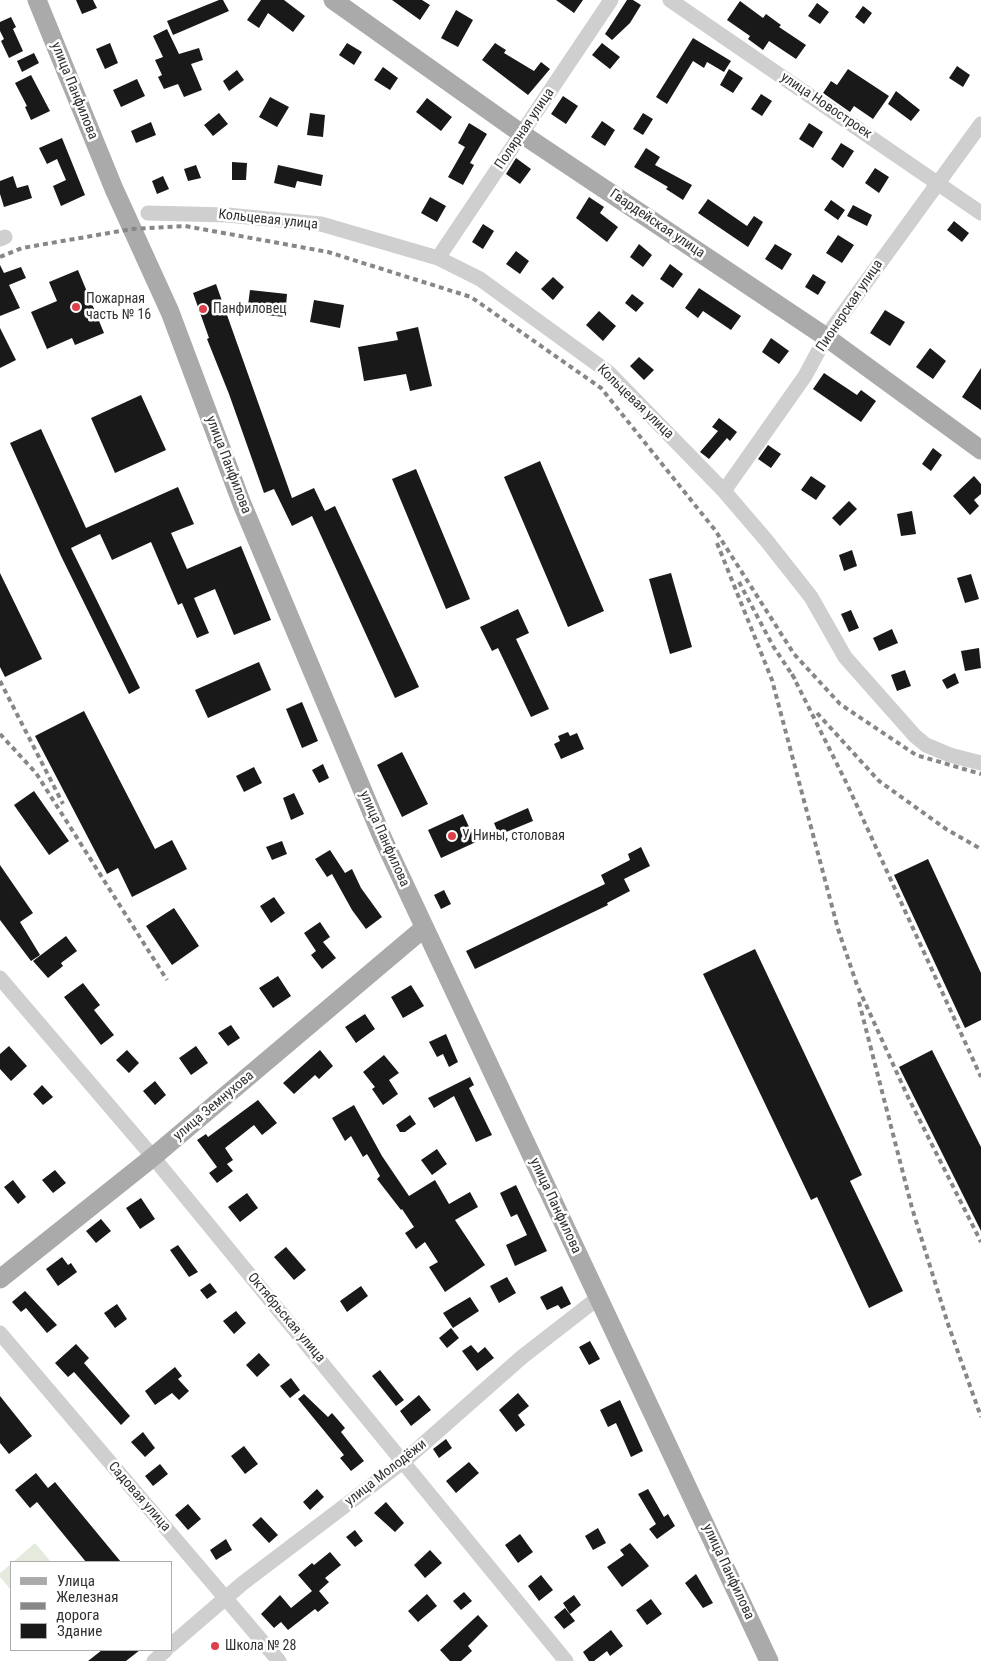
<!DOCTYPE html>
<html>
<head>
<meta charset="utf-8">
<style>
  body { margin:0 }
  #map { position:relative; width:981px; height:1661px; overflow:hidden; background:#fff; font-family:"Roboto Condensed",sans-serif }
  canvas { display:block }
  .legend { position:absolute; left:10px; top:1561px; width:162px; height:90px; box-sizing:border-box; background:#fff; border:1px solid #adadad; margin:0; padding:6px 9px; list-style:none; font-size:15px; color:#323232 }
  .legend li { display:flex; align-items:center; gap:10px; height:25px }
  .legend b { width:25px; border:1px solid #adadad }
</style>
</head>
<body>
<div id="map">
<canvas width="981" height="1661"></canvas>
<ul class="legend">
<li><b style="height:6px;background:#aaa"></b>Улица</li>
<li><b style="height:6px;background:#878787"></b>Железная дорога</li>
<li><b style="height:14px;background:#191919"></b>Здание</li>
</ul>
</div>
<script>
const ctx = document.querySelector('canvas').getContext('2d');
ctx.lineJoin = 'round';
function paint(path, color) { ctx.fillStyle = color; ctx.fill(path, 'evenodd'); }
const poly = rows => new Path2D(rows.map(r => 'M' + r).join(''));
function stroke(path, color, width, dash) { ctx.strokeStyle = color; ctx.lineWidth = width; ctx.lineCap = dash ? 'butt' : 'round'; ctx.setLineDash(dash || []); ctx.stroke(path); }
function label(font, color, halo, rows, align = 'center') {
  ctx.font = font + ' "Roboto Condensed",sans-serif'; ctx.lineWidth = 5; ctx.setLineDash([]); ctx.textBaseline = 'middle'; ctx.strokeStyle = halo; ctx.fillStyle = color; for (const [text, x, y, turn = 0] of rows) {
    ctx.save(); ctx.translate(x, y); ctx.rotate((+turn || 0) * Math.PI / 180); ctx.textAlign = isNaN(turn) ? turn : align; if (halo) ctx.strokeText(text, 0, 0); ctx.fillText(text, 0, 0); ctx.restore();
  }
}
paint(poly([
  [35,1543,51,1562,13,1562],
  [11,1564,11,1590,0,1577,0,1573]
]), '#e4eade');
paint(poly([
  [76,0,93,0,97,8,82,14],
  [219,0,223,0,229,11,173,35,167,21],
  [261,0,284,0,305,16,293,32,268,13,259,28,247,20],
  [392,0,422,0,430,5,420,20],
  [556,0,583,0,574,13],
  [627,0,633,0,641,5,630,23,612,40,605,34],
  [740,1,763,18,766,14,781,25,779,27,806,45,796,59,769,41,763,50,748,39,750,36,727,20],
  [817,3,829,12,820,24,808,16],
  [863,6,872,13,864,24,855,17],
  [456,10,473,20,458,47,441,38],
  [11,17,16,27,13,29,23,51,9,58,1,41,4,39,0,31,0,22],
  [167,29,179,54,199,48,203,60,191,64,202,90,184,97,178,84,164,89,158,77,162,75,155,60,163,57,153,36],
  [693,38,731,61,724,72,707,62,704,68,693,61,667,104,656,97],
  [110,43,118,63,105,69,96,49],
  [347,43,362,52,354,65,339,55],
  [495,43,506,50,504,53,534,71,541,62,550,69,528,95,482,60],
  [602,43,620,57,610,69,592,55],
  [34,53,39,63,22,72,17,61],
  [957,66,970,75,963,87,949,78],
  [383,67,398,78,390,90,374,80],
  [729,69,743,78,733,93,720,85],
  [848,69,889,96,873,119,854,106,850,112,823,93,831,81,837,85],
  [237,70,244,80,229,91,223,81],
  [31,75,50,111,31,120,25,107,27,106,15,83],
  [137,79,145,96,121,107,113,90],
  [896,91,920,110,911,121,888,104],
  [761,94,772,101,762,116,751,109],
  [563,96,578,106,566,124,551,114],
  [270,97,289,107,277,127,259,117],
  [427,98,452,117,441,131,416,112],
  [219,113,228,124,213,136,204,125],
  [310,113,325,115,323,137,307,135],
  [643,113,653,119,643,135,633,129],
  [602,121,615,130,605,146,591,137],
  [151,122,156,135,136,143,131,131],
  [469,123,487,134,470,163,474,165,463,185,448,177,465,147,458,143],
  [809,123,823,132,813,148,799,139],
  [62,138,85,195,61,206,53,186,66,180,57,159,47,164,39,148],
  [841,143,854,151,843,168,831,159],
  [646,148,660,157,655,165,692,185,683,200,666,189,668,187,634,167],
  [516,158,531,169,520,184,506,174],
  [232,162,247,163,246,180,232,180],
  [196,165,201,178,188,181,184,169],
  [278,165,323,175,321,186,297,181,295,188,274,183],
  [875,168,889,177,879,193,865,183],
  [13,176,17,188,28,185,32,198,4,207,0,194,0,181],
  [163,176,169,189,157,194,152,181],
  [430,197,446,206,437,222,421,213],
  [589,197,604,207,600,213,618,227,607,242,576,218],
  [708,199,747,226,754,216,763,222,748,247,698,213],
  [831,200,845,210,838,220,824,210],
  [853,205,872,215,867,226,847,216],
  [954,221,969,233,962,242,947,230],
  [483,224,494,231,483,249,472,242],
  [838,235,854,245,842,263,826,253],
  [639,244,652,255,643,267,630,257],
  [775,244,792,254,782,270,765,259],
  [516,251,529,261,520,274,506,264],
  [670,264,683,274,673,288,660,279],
  [0,265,4,273,21,267,26,278,9,285,20,308,0,316],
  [78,270,104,333,75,345,72,338,47,349,31,312,57,301,49,282],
  [813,274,826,282,818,295,805,287],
  [553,277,564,287,553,300,541,289],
  [216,284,292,498,314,488,325,511,335,506,419,687,395,698,312,516,292,526,274,489,264,493,229,394,207,339,209,338,193,293],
  [699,288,741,316,731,330,703,311,698,318,685,308],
  [250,290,287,294,285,317,247,313],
  [632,294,644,303,636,312,625,303],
  [314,300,344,305,340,328,310,322],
  [885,310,905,322,890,346,870,333],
  [599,311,616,326,603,341,586,325],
  [418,327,432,386,410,391,406,374,364,381,358,347,398,340,396,332],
  [0,328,16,360,0,368],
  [771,338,789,351,779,364,762,352],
  [930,348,946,361,933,379,916,367],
  [639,357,654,370,644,380,630,366],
  [981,368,981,410,962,397],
  [824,373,857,395,861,390,876,401,861,422,813,389],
  [141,395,166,450,115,473,91,418],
  [719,418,737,432,730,441,727,438,709,459,700,452,718,431,712,427],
  [41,429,86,528,178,487,194,524,171,533,187,569,241,546,271,620,234,635,215,589,194,598,209,633,197,638,182,603,178,605,151,542,112,560,100,534,71,548,140,688,129,694,61,556,10,443],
  [768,445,781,454,771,468,758,459],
  [933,448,942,455,931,471,922,464],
  [540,461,604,611,568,627,504,477],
  [416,469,470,599,446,609,392,479],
  [811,476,826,486,816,500,801,490],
  [974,476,981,484,981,494,974,500,979,506,970,515,953,496],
  [849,501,857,509,840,526,832,518],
  [912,511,916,534,901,536,897,514],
  [852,550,857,566,844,571,839,555],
  [0,573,42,659,5,677,0,667],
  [671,573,692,647,670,654,649,579],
  [971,574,979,599,965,603,957,578],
  [518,609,529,633,516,639,549,709,531,717,498,648,492,651,480,627],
  [851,610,859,628,849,632,841,614],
  [892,629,898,643,879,651,873,638],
  [979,648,981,668,965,671,961,651],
  [259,662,271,690,208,718,195,690],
  [905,670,911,686,897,691,891,675],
  [955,673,959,683,947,689,942,680],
  [302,702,318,741,302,748,286,709],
  [84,711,155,849,172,840,187,869,132,897,118,868,107,874,35,736],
  [568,732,570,736,577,733,584,749,561,759,554,744,560,741,558,736],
  [402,752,428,804,402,817,377,765],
  [323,764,329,778,319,783,312,770],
  [254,767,262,783,244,792,236,776],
  [34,791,69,841,49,855,14,805],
  [294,793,304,814,291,820,283,798],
  [528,808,533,821,499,835,494,823],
  [463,814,476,842,441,858,428,830],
  [282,841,287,854,272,860,266,847],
  [641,847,650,866,624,879,630,891,607,903,608,905,475,969,466,951,605,884,601,875,630,860,628,854],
  [330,850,345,873,352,869,361,888,382,917,366,929,352,910,332,874,327,877,315,859],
  [928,859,981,973,981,1020,965,1028,894,875],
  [0,865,33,913,20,922,40,955,31,961,0,920],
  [444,890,451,904,441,909,434,895],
  [274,897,285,913,271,923,260,906],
  [174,908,199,946,172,965,146,926],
  [320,922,330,937,323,942,336,958,322,969,311,955,316,951,304,933],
  [66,936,77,951,61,963,63,966,48,978,33,961],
  [755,949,862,1175,850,1181,903,1291,869,1308,817,1197,811,1200,703,974],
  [278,976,291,996,273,1008,259,988],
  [83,983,100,1005,94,1010,114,1035,101,1045,64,997],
  [411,985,424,1006,403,1018,391,997],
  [365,1014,375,1029,356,1043,345,1027],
  [231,1025,240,1038,228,1046,218,1033],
  [446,1034,458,1062,449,1067,443,1054,437,1057,429,1042],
  [9,1046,27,1066,11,1081,0,1069,0,1054],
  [196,1046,208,1063,191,1075,179,1058],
  [127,1050,139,1063,129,1073,116,1060],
  [320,1050,333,1066,319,1079,315,1075,294,1094,283,1083],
  [932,1050,981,1147,981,1231,899,1067],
  [384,1055,399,1073,389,1080,398,1094,383,1105,372,1089,375,1087,363,1072],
  [470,1077,474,1085,469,1088,492,1135,476,1142,454,1096,434,1108,428,1098],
  [155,1081,166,1095,155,1105,143,1091],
  [42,1085,53,1097,43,1105,33,1094],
  [258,1100,277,1123,262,1135,254,1125,225,1148,233,1160,227,1164,233,1171,217,1183,209,1173,217,1167,197,1140,206,1134,208,1137],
  [354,1105,382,1156,409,1196,435,1180,449,1204,470,1192,478,1207,455,1220,485,1265,445,1292,429,1267,438,1262,425,1242,416,1249,405,1233,414,1227,402,1209,401,1210,377,1179,380,1176,367,1154,363,1157,351,1136,345,1141,332,1118],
  [410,1115,416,1124,405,1132,400,1132,396,1125],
  [437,1149,447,1164,432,1175,421,1160],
  [55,1170,66,1183,53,1193,42,1180],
  [13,1180,26,1197,18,1204,4,1187],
  [516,1185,547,1251,515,1266,506,1245,527,1235,517,1214,511,1217,500,1193],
  [247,1193,258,1208,240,1222,228,1207],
  [141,1198,155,1219,140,1229,126,1208],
  [101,1219,111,1231,96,1243,86,1231],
  [178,1245,198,1272,189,1277,170,1250],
  [286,1247,306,1270,294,1280,274,1257],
  [62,1257,68,1265,71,1263,77,1272,58,1286,46,1269],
  [507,1277,516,1293,499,1303,490,1286],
  [210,1283,217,1292,207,1299,200,1290],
  [361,1286,368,1296,347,1312,340,1301],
  [562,1286,571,1304,561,1309,558,1305,547,1310,540,1297],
  [25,1291,57,1325,47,1333,26,1308,21,1312,12,1302],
  [470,1297,479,1311,453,1328,443,1313],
  [117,1304,127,1319,115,1328,104,1313],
  [236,1311,246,1323,234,1334,223,1321],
  [451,1328,459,1338,447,1348,439,1338],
  [590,1341,600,1359,589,1365,579,1347],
  [76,1344,89,1358,84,1363,130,1416,121,1425,74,1372,68,1377,55,1363],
  [471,1345,478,1353,485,1347,494,1358,477,1371,462,1351],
  [259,1353,270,1365,257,1377,246,1365],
  [175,1367,182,1376,178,1379,189,1391,179,1400,172,1393,155,1405,145,1391],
  [380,1370,404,1400,396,1406,372,1376],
  [291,1378,300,1390,290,1398,280,1386],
  [518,1393,529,1406,518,1415,525,1425,516,1432,499,1410],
  [304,1394,328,1417,332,1413,345,1428,341,1432,364,1461,351,1471,340,1458,344,1455,298,1399],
  [419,1395,431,1410,411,1426,400,1411],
  [0,1396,32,1436,9,1454,0,1443],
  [620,1400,643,1451,631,1457,616,1423,608,1427,600,1410],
  [143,1432,155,1448,145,1457,131,1442],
  [446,1439,452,1448,439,1458,433,1449],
  [244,1446,258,1464,245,1474,231,1456],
  [469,1462,479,1473,456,1493,446,1481],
  [160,1464,168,1474,153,1486,145,1476],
  [36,1473,48,1488,55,1482,121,1562,86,1562,37,1502,30,1508,15,1490],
  [317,1489,324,1497,310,1510,303,1502],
  [648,1489,664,1517,668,1514,675,1526,657,1539,649,1529,656,1524,638,1494],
  [386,1502,404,1523,395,1532,374,1513],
  [188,1504,201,1519,188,1530,175,1515],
  [261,1517,278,1535,269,1543,252,1525],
  [598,1528,606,1543,593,1550,585,1536],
  [355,1530,363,1541,355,1547,346,1537],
  [520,1534,533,1552,518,1563,505,1545],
  [226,1539,232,1550,216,1560,210,1550],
  [630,1543,649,1566,622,1587,607,1567,624,1555,620,1550],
  [430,1550,442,1563,425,1578,414,1565],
  [330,1552,341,1565,325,1578,329,1582,319,1591,329,1603,318,1612,315,1609,288,1630,281,1622,274,1628,261,1614,280,1595,291,1608,312,1591,298,1575,312,1563,314,1565],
  [696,1574,713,1603,703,1608,685,1583],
  [541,1575,553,1590,539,1601,528,1586],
  [464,1592,472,1601,461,1610,453,1601],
  [427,1594,437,1606,418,1622,408,1611],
  [574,1595,581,1605,570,1614,563,1603],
  [651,1599,662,1614,647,1625,636,1610],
  [565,1608,575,1621,564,1629,554,1617],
  [478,1615,488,1626,468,1646,472,1651,461,1661,450,1661,440,1650],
  [611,1630,623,1646,610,1656,607,1651,594,1661,589,1661,583,1652],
  [102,1650,140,1650,126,1661,88,1661]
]), '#191919');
stroke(poly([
  [670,0,981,213],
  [148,213,227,215,321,224,438,258,480,279,608,372,724,491,766,540,811,597,845,657,915,736,926,745,950,755,981,763],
  [0,239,5,237],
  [438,258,611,0],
  [724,491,805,376,826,337,981,124],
  [0,978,153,1157,566,1661],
  [0,1333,279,1661],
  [171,1645,243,1583,404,1461,522,1357,598,1298],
  [154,1661,166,1650]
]), '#cfcfcf', 15);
stroke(poly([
  [37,0,114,189,170,312,242,504,383,839,769,1661],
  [333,0,522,134,826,337,981,450],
  [0,1279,153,1157,424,928]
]), '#aaa', 19);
stroke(poly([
  [0,257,22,248,132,229,185,226,328,252,471,297,601,388,715,530,794,654,840,704,916,755,981,774],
  [717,543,772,680,838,929,857,985,907,1095,981,1242],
  [739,582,773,646,795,679],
  [792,674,847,784,981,1077],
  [0,681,63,804],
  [817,713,879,781,946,829,981,849],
  [0,734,36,773,167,980],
  [859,1002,912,1208,948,1324,981,1417]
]), '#878787', 4, [5, 4]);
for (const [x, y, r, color] of [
  [76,307,5,"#dc404a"],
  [203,309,5,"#dc404a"],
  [452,836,5,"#dc404a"],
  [215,1646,5,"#dc404a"]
]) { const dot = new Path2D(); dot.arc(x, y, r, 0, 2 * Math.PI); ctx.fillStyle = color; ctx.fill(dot); stroke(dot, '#fff', 2); }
label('14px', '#323232', '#fff', [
  ["улица Панфилова",74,91,68],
  ["улица Новостроек",826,106,34],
  ["Полярная улица",525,129,-56],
  ["Кольцевая улица",268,220,6],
  ["Гвардейская улица",657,224,34],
  ["Пионерская улица",850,306,-56],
  ["Кольцевая улица",635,402,44],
  ["улица Панфилова",228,465,69],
  ["улица Панфилова",384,839,66],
  ["улица Земнухова",214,1106,-40],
  ["улица Панфилова",555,1206,65],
  ["Октябрьская улица",286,1318,50],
  ["улица Молодёжи",386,1473,-38],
  ["Садовая улица",139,1497,49],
  ["улица Панфилова",728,1572,65]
]);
label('14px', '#323232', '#fff', [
  ["Пожарная",86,299],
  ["часть № 16",86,315],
  ["Панфиловец",213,309],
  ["У Нины, столовая",462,836],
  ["Школа № 28",225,1646]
], 'left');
</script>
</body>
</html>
